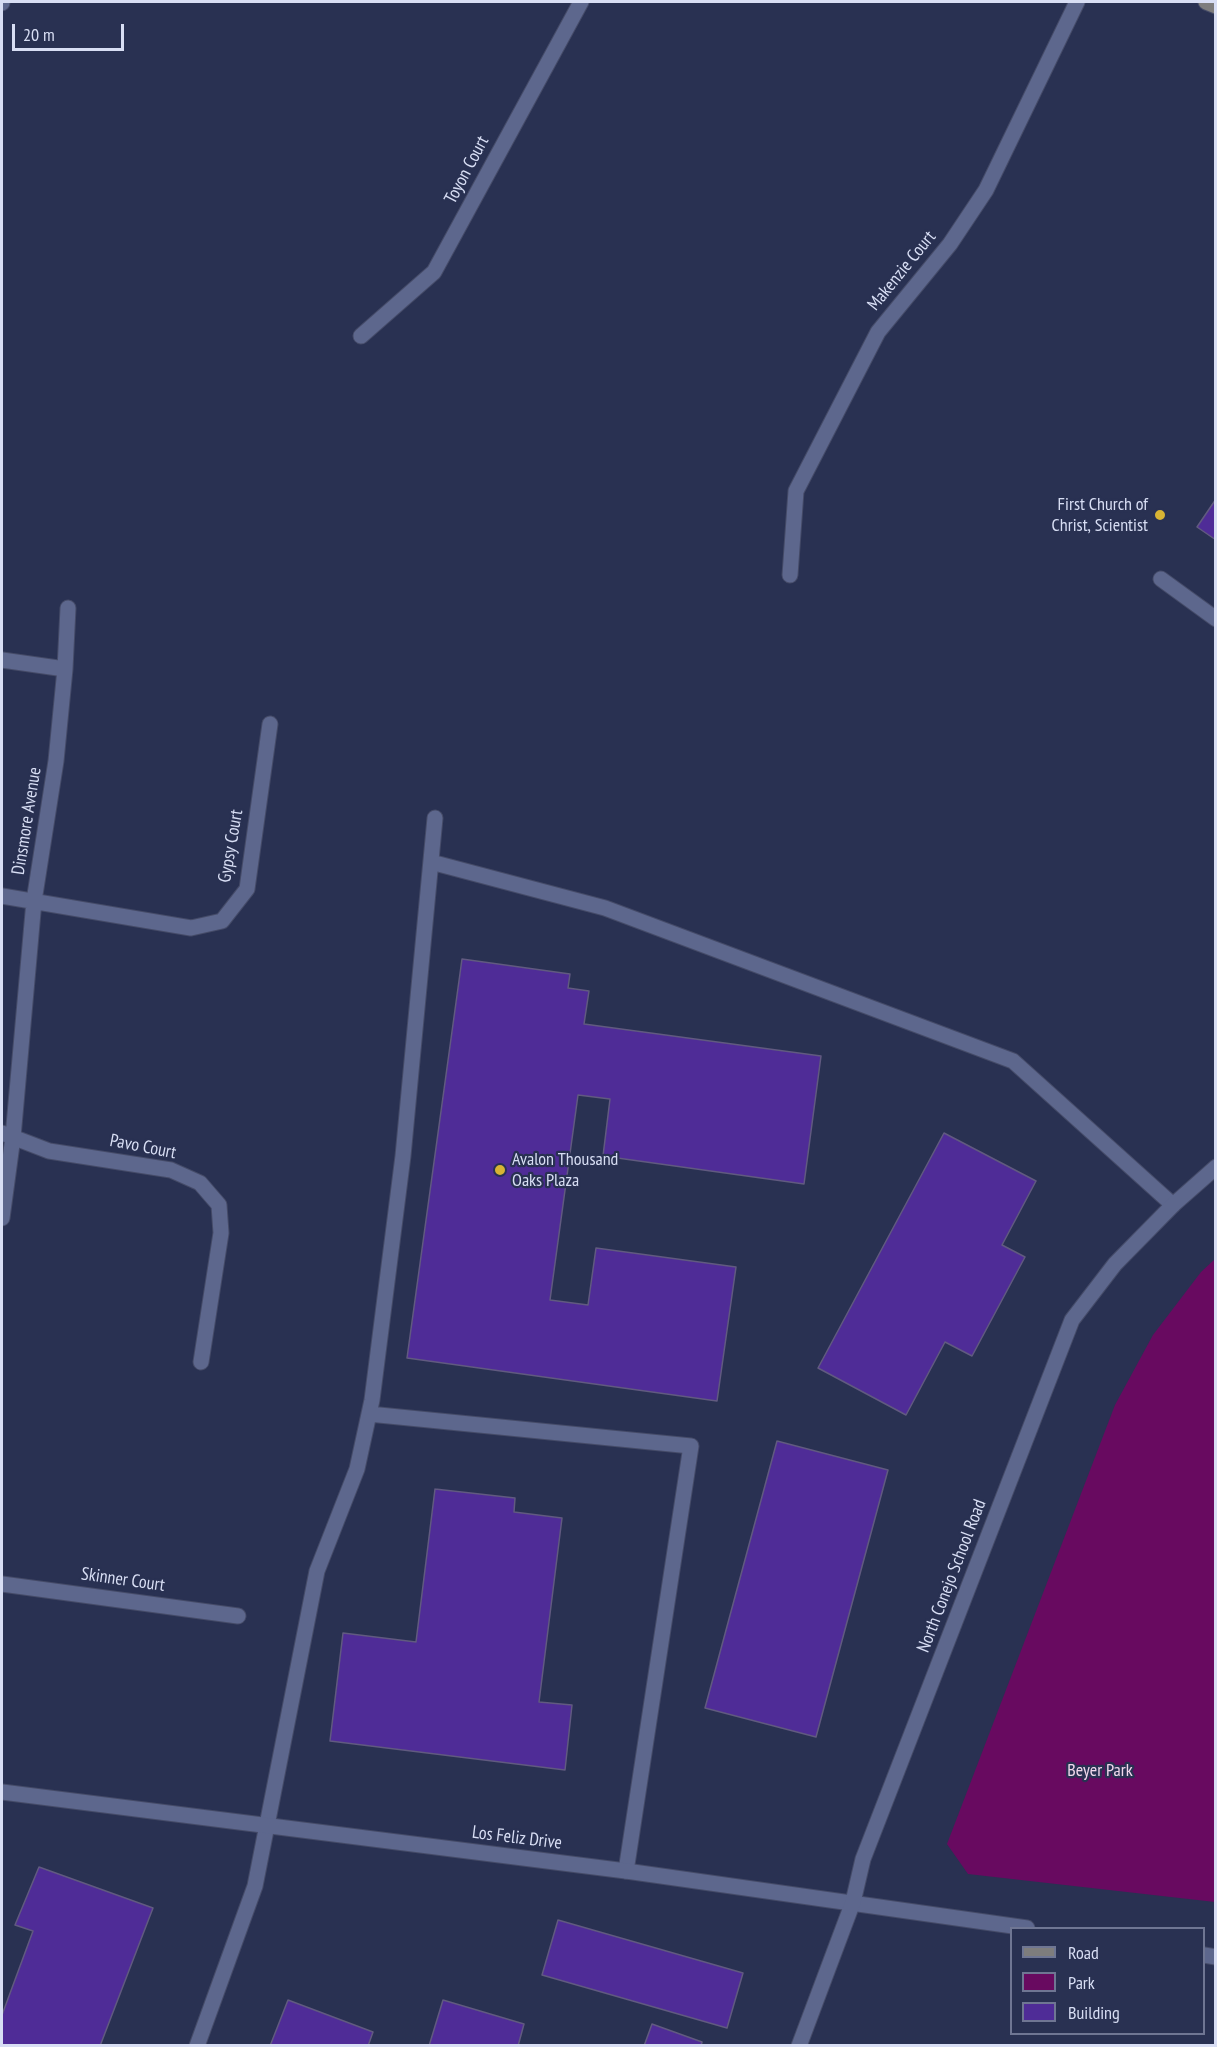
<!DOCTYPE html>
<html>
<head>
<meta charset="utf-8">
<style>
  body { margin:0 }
  #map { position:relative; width:1217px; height:2047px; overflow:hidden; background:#293152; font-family:"PT Sans Narrow",sans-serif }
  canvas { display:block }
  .frame { position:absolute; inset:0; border:3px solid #d8def4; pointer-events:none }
  .legend { position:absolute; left:1010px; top:1927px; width:195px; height:108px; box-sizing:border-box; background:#293152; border:2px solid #6f7693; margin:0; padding:8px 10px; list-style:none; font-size:18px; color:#d8def4 }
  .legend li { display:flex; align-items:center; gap:12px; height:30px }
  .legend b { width:30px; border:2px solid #6f7693 }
  .scale { position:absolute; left:12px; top:24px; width:112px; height:27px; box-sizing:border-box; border:3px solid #d8def4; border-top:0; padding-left:8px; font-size:18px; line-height:21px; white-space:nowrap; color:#d8def4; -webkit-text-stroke:4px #293152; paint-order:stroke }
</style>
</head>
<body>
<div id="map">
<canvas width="1217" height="2047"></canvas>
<div class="frame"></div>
<ul class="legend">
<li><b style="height:8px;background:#7e7d7d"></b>Road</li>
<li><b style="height:16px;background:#680a60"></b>Park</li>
<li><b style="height:16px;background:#4f2c97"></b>Building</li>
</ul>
<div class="scale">20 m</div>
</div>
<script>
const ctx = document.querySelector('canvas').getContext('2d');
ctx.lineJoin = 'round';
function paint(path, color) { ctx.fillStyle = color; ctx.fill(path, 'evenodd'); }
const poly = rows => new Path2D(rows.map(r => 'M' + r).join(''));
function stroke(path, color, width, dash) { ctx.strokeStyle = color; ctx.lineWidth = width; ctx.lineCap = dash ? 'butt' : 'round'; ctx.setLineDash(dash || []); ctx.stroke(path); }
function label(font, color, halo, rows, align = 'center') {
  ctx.font = font + ' "PT Sans Narrow",sans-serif'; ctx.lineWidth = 4.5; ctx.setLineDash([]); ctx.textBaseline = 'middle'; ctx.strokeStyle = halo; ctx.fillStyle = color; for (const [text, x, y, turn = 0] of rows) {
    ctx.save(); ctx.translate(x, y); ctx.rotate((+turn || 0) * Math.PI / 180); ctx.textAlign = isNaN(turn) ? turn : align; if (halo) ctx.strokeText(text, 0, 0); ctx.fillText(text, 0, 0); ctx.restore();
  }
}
paint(poly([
  [1215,1259,1215,1902,968,1874,947,1844,1115,1405,1153,1335,1201,1272]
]), '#680a60');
const building = poly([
  [1216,499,1216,540,1197,527,1216,499],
  [462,959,570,974,568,988,589,991,584,1024,821,1056,804,1184,603,1156,610,1099,578,1095,550,1300,588,1305,596,1248,736,1267,717,1401,407,1358,462,959],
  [944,1133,1036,1181,1002,1245,1025,1257,972,1356,945,1342,906,1415,818,1368,944,1133],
  [777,1441,888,1470,816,1737,705,1708,777,1441],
  [435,1489,515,1498,514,1512,562,1518,539,1702,572,1705,565,1770,330,1741,343,1633,416,1642,435,1489],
  [39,1867,153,1908,100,2046,2,2046,2,2015,33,1931,15,1925,39,1867],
  [558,1920,743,1973,727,2028,542,1975,558,1920],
  [288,2000,373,2032,368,2046,270,2046,288,2000],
  [443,2000,524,2024,518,2046,429,2046,443,2000],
  [652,2024,702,2042,701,2046,644,2046,652,2024]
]);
paint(building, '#4f2c97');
stroke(building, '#615a80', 1.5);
const service = poly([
  [1161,579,1216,619],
  [431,862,605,908,1013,1061,1173,1205],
  [369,1414,691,1446,626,1871],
  [197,2046,255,1886,317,1571,357,1469,372,1400,403,1156,435,818]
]);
const minor = poly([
  [2,3,2,2],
  [361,336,434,272,581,2],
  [790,575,796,491,878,332,950,244,986,190,1077,2],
  [2,660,65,669],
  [2,896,191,928,222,921,247,889,270,724],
  [2,1133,49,1151,171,1170,200,1183,219,1205,221,1233,201,1362],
  [2,1218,13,1137,34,901,56,761,65,669,68,608],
  [2,1584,238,1616],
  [2,1792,626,1871,1027,1928],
  [1204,1955,1216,1957]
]);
const tertiary = poly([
  [799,2046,853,1902,863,1859,1072,1320,1115,1264,1173,1205,1216,1167]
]);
const secondary = poly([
  [1206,2,1216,6]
]);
stroke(service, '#454b68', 17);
stroke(minor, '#454b68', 17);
stroke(tertiary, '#454b68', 17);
stroke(secondary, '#454b68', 17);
stroke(service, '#5d678d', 15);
stroke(minor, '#5d678d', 15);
stroke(tertiary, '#5d678d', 15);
stroke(secondary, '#7e7d7d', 15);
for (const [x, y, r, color] of [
  [1160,515,6,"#d8b434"],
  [500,1170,6,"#d8b434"]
]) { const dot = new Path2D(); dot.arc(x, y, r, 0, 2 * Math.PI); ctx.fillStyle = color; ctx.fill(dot); stroke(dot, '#293152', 2); }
label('18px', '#d8def4', '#293152', [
  ["Toyon Court",467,170,-62],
  ["Makenzie Court",902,271,-51],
  ["Dinsmore Avenue",27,821,-81],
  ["Gypsy Court",231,846,-80],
  ["Pavo Court",143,1147,11],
  ["North Conejo School Road",952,1576,-69],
  ["Skinner Court",123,1580,8],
  ["Los Feliz Drive",517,1838,7]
]);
label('18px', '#d8def4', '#293152', [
  ["First Church of",1148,505],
  ["Christ, Scientist",1148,526],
  ["Avalon Thousand",512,1160,"left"],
  ["Oaks Plaza",512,1181,"left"]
], 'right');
label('18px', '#f2d8ed', '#293152', [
  ["Beyer Park",1100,1771]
]);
</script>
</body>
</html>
